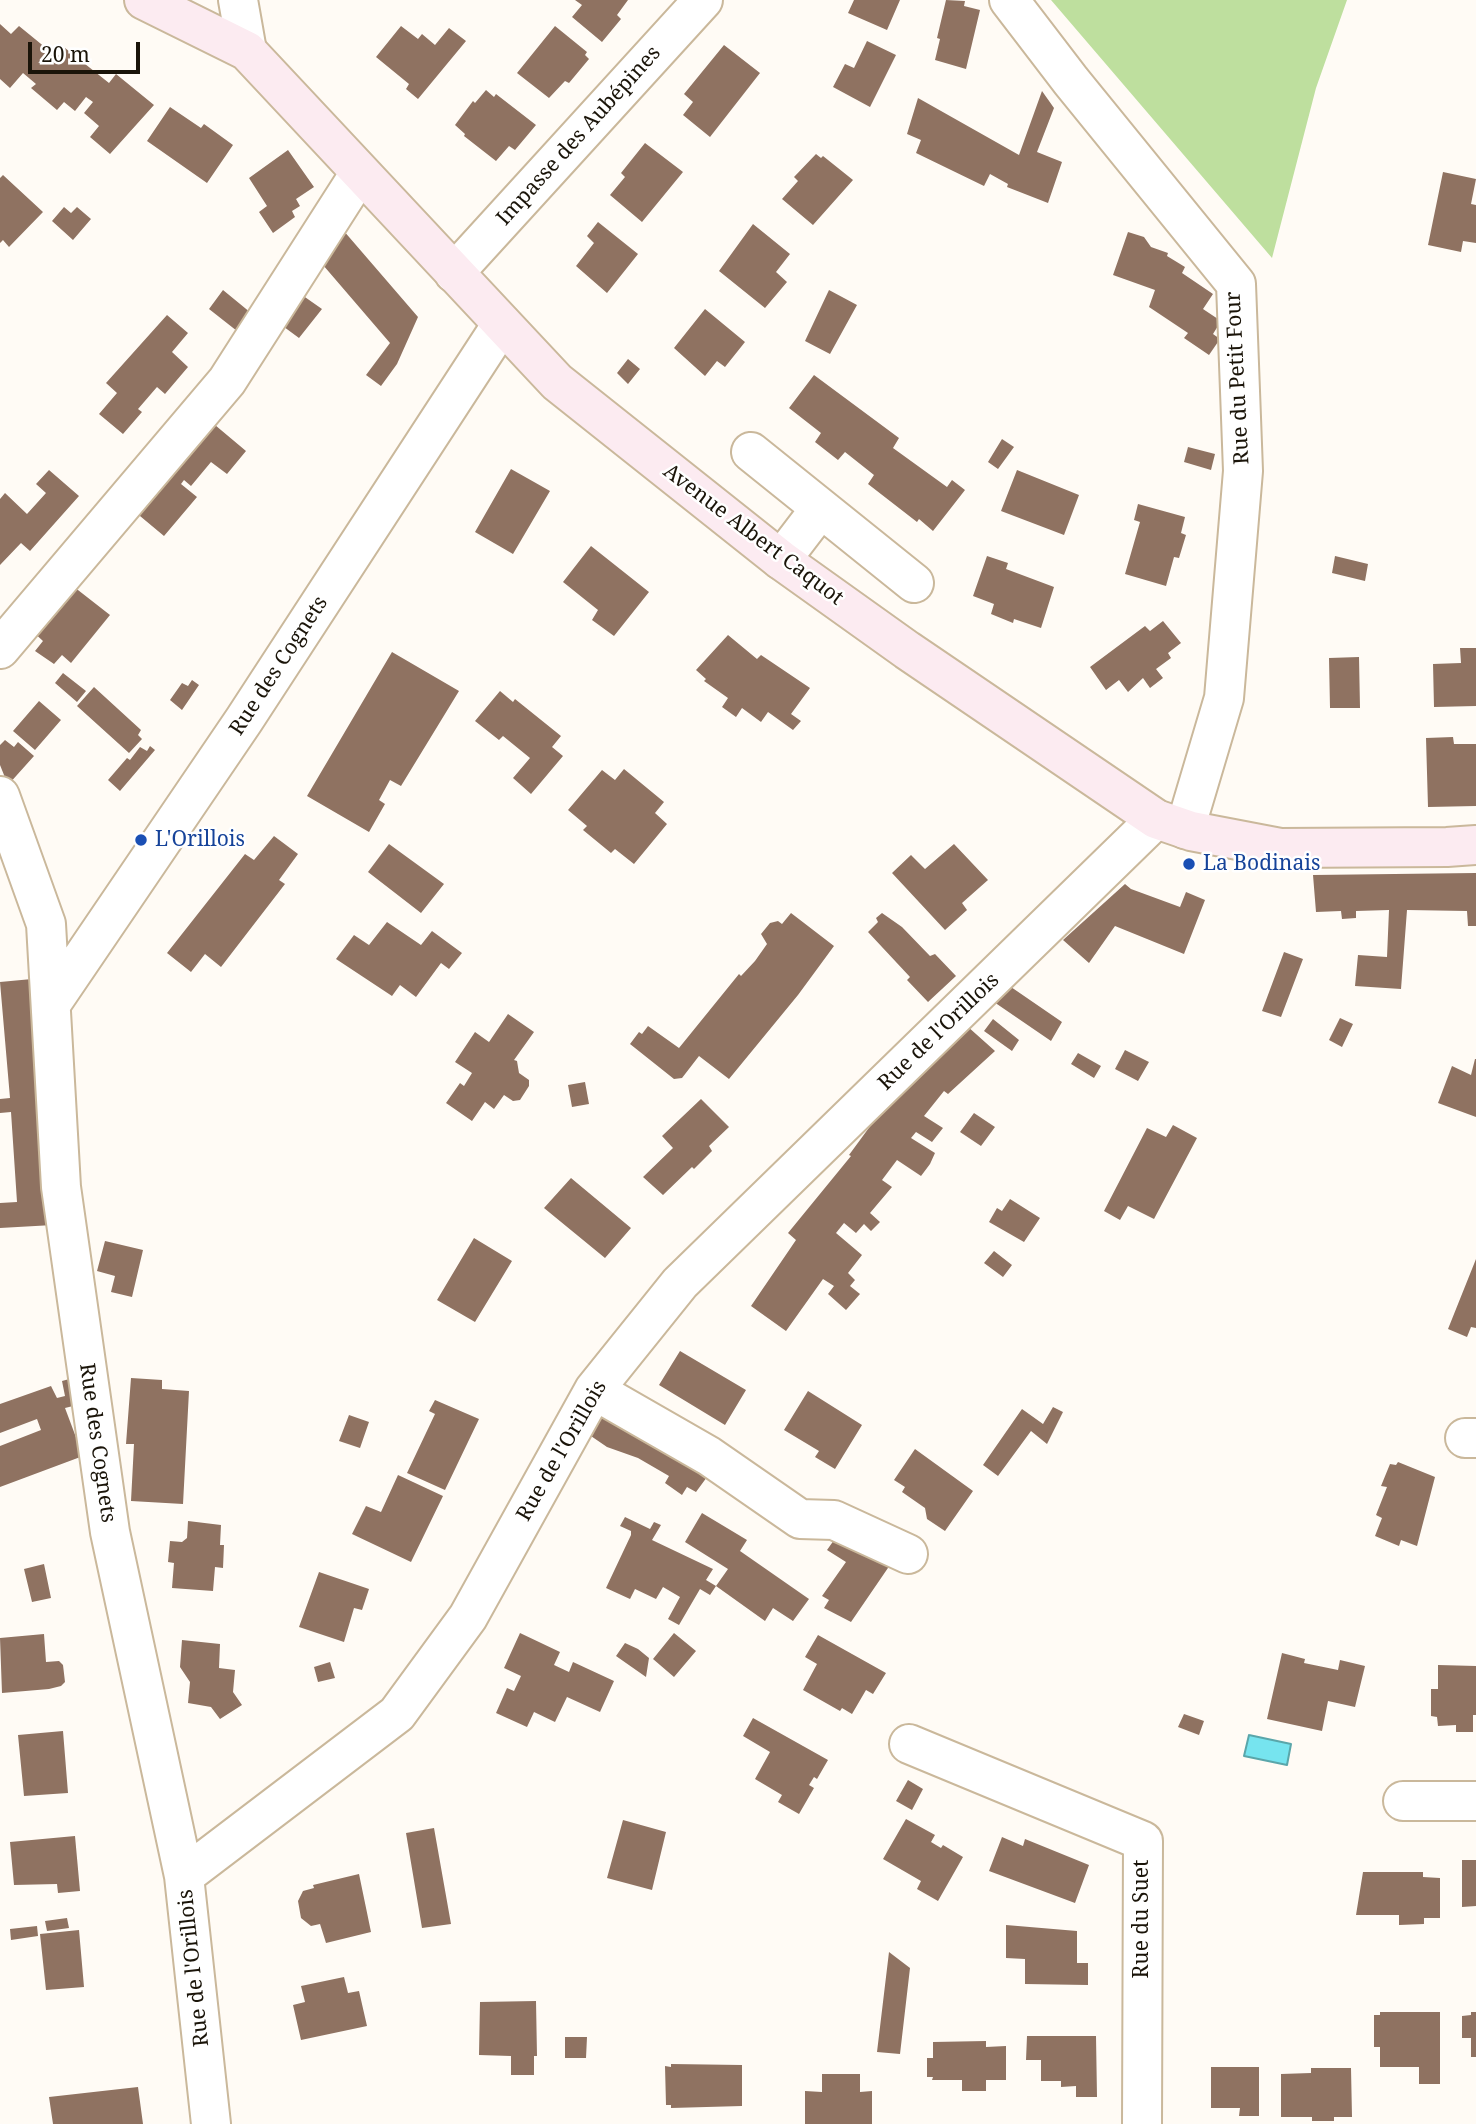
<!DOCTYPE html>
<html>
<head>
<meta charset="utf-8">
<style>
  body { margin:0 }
  #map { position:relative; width:1476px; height:2124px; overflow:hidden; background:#fffbf5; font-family:"Noto Serif",serif }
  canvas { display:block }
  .scale { position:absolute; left:28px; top:42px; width:112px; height:32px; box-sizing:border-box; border:4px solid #1a1409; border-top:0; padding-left:9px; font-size:21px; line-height:24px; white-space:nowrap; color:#1a1409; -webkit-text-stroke:5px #fff; paint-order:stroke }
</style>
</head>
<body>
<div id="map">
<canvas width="1476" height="2124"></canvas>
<div class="scale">20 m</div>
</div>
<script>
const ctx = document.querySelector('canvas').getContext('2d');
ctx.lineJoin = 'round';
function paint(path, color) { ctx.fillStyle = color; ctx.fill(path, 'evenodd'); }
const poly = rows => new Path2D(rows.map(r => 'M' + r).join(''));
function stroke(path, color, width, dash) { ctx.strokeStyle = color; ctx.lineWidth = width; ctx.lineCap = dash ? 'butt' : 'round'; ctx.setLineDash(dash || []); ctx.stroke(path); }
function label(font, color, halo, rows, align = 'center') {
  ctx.font = font + ' "Noto Serif",serif'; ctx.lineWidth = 5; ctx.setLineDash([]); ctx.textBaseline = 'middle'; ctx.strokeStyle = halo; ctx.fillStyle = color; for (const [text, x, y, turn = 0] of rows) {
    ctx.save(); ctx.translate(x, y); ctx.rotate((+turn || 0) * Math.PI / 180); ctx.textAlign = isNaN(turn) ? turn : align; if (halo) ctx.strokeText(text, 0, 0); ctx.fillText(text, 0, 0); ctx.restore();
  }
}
paint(poly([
  [1051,0,1347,0,1316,88,1272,258]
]), '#bedf9e');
const water = poly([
  [1249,1735,1291,1744,1287,1765,1244,1756,1249,1735]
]);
paint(water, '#76e4ef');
stroke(water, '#5aa6aa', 2);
paint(poly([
  [575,0,628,0,617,15,621,19,602,42,572,17,582,5],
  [854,0,900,0,887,30,848,13],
  [946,0,965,1,964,6,980,10,966,69,935,60,940,39,937,38],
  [0,24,11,34,19,26,57,57,65,48,109,83,116,74,154,105,110,154,90,137,99,126,84,113,93,102,86,97,75,111,64,102,57,110,31,88,36,84,23,73,10,88,0,79],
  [401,26,418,39,422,34,435,45,449,28,466,41,418,99,406,89,409,84,376,57],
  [555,26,587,52,585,55,589,59,569,83,565,81,549,98,517,73],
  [867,41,896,55,870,107,833,87,845,64,854,68],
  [724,45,760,73,710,137,683,115,693,102,684,94],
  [486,90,494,97,496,94,536,125,515,150,509,146,496,161,464,136,465,134,455,125,473,101,475,103],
  [1042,91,1054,108,1037,152,1062,162,1048,203,1007,187,1008,184,990,174,984,186,916,153,921,140,907,134,918,98,1019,155],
  [170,107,201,128,204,124,233,145,207,183,147,141],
  [645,143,683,172,642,222,610,195,625,177,621,173],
  [288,150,314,187,296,199,300,206,292,211,295,217,273,233,259,212,267,206,249,178],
  [816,154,821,158,823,156,853,180,813,225,782,199,798,181,794,177],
  [1443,172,1476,179,1471,204,1476,205,1476,243,1463,241,1461,252,1428,245],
  [3,175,43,212,9,247,3,240,0,243,0,178],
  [64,207,71,213,77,207,91,219,73,240,52,221],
  [598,222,638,254,607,293,576,266,594,243,587,236],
  [753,224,790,254,776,272,787,282,765,308,719,271],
  [343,230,418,317,397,364,381,386,366,375,390,343,323,265],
  [1128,232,1144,237,1151,247,1168,253,1167,256,1185,267,1182,273,1213,294,1203,309,1221,321,1213,334,1220,339,1209,355,1184,338,1188,333,1149,307,1155,290,1113,275],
  [223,290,251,313,237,331,209,309],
  [829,290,857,305,830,354,805,341],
  [302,295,322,309,299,338,280,324],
  [705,309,745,342,725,367,717,361,705,376,674,348],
  [167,315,188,333,172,352,188,367,165,394,157,387,138,409,142,412,123,434,99,414,117,393,106,383],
  [628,359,640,369,628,384,617,373],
  [814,375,899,438,893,448,947,487,952,480,965,490,933,531,919,519,917,522,868,484,874,475,845,452,838,460,815,442,821,433,789,408],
  [215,425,246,451,227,474,211,462,191,486,184,480,181,484,197,497,164,536,134,511,190,443,197,447],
  [1002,439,1014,447,998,469,988,462],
  [1188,447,1215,454,1211,470,1184,462],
  [511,469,550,491,513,554,475,532],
  [49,470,79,496,30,551,21,543,0,565,0,499,5,493,27,514,46,493,36,484],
  [1017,470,1079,495,1064,535,1001,511],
  [1138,504,1185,517,1181,533,1186,535,1179,558,1174,557,1166,586,1125,574,1140,522,1134,520],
  [591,546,649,592,614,636,592,620,598,610,563,582],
  [987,556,1008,563,1006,569,1054,587,1041,628,1014,619,1013,623,991,614,994,604,973,596],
  [1335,556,1368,564,1365,581,1332,573],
  [69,583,110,615,71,663,62,655,54,664,35,651,43,641,30,629],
  [1163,621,1181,643,1168,653,1171,658,1156,669,1163,678,1150,688,1143,678,1128,692,1119,680,1106,690,1090,667,1145,626,1150,631],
  [728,635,757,659,761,655,810,688,791,714,801,721,793,730,768,712,761,722,742,708,736,717,722,707,728,698,704,681,706,679,696,670],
  [1460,648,1476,648,1476,706,1434,707,1433,664,1461,663],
  [392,652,459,691,401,786,390,780,379,800,385,804,369,832,307,796],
  [1359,657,1360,708,1330,708,1329,658],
  [63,673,86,691,77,702,55,683],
  [192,680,199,685,182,710,170,700,182,683,188,686],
  [94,687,141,730,138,735,142,739,129,753,77,706],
  [500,691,513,702,515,699,561,736,552,747,563,756,531,794,513,778,530,758,503,736,499,740,475,721],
  [39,701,61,720,35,750,13,731],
  [1453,737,1454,744,1476,744,1476,806,1428,807,1426,738],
  [5,740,14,747,18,742,34,756,8,785,0,765,0,745],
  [150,746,155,750,120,791,108,780,127,758,130,760,140,747,147,751],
  [624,769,664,802,655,813,667,824,634,864,615,849,611,853,583,830,587,826,568,810,602,770,615,780],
  [274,836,298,854,279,880,285,884,221,967,205,954,191,972,167,953,245,854,254,860],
  [389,844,444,884,421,913,368,872],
  [954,844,988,880,962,903,967,910,945,930,892,873,911,855,925,869],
  [1476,873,1476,926,1468,926,1467,911,1407,910,1401,989,1355,986,1358,955,1387,957,1389,910,1356,911,1356,918,1342,919,1341,911,1316,912,1313,875],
  [1125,884,1131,889,1180,907,1186,892,1205,900,1184,954,1115,926,1089,963,1063,940],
  [791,913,834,946,798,995,729,1079,699,1056,682,1078,674,1079,630,1044,639,1032,642,1034,648,1026,679,1048,739,974,741,976,755,961,767,944,761,934,770,923,778,921,782,924],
  [882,913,902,927,930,956,935,954,956,976,928,1002,907,980,910,977,868,932,878,922,876,918],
  [387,922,421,945,432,931,462,953,449,969,441,963,416,997,400,985,392,996,336,959,354,935,369,945],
  [1284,952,1303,959,1281,1017,1262,1011],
  [32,979,53,1225,0,1228,0,1203,17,1202,11,1112,0,1113,0,1099,10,1098,0,982],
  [1011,987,1062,1022,1051,1041,994,1002],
  [508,1014,534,1032,514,1060,517,1061,519,1073,529,1080,529,1086,520,1100,513,1101,504,1095,494,1109,485,1102,472,1121,446,1103,460,1083,464,1086,472,1073,455,1062,475,1032,489,1042],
  [1340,1018,1353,1024,1342,1047,1329,1040],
  [993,1019,1019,1040,1012,1051,984,1031],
  [967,1026,995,1051,948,1094,944,1091,924,1116,943,1128,932,1142,916,1132,911,1138,935,1153,930,1164,921,1176,897,1160,882,1180,892,1187,870,1213,880,1222,871,1231,864,1224,856,1233,844,1223,836,1233,862,1255,848,1273,855,1280,850,1286,860,1294,846,1310,828,1294,834,1286,823,1279,786,1331,751,1306,796,1240,788,1233,851,1156,849,1155,893,1095],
  [1125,1050,1149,1062,1138,1081,1115,1069],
  [1078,1053,1101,1066,1094,1078,1071,1064],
  [1475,1059,1476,1059,1476,1117,1438,1103,1452,1066,1471,1075],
  [585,1082,589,1104,572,1107,568,1085],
  [701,1099,729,1127,709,1146,712,1151,694,1169,692,1167,663,1195,643,1177,673,1148,662,1136],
  [974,1113,995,1127,981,1146,960,1132],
  [1173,1125,1197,1138,1154,1219,1128,1206,1120,1220,1104,1211,1147,1128,1166,1137],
  [571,1178,631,1228,605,1258,544,1208],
  [1010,1199,1040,1218,1024,1242,989,1222,997,1208,1002,1211],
  [474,1238,512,1261,475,1322,437,1300],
  [105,1241,143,1250,132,1297,111,1292,115,1276,97,1271],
  [994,1251,1012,1265,1003,1277,984,1263],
  [1476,1259,1476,1328,1471,1327,1467,1337,1448,1329],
  [680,1351,746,1390,725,1425,659,1385],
  [73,1378,77,1405,65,1408,83,1456,0,1487,0,1446,41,1430,37,1419,0,1433,0,1404,51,1386,57,1398,65,1396,62,1381],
  [131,1378,162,1380,162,1389,189,1391,183,1504,131,1501,134,1444,126,1444],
  [808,1391,862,1425,835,1469,815,1457,819,1451,784,1430],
  [435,1400,479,1419,445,1490,407,1473,435,1414,429,1411],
  [1053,1407,1063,1412,1047,1444,1031,1431,998,1476,983,1465,1022,1409,1043,1424],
  [600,1414,707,1477,696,1492,687,1487,682,1495,665,1483,669,1476,638,1458,607,1447,588,1434],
  [349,1415,369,1422,360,1448,339,1441],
  [915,1449,973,1491,945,1531,927,1519,925,1508,902,1492,905,1487,894,1480],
  [1398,1462,1435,1477,1417,1546,1401,1540,1399,1546,1375,1536,1382,1518,1376,1515,1387,1487,1381,1486,1390,1464,1396,1465],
  [398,1475,443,1496,411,1562,352,1534,366,1506,381,1512],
  [702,1513,747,1540,740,1551,809,1599,793,1621,773,1608,765,1621,716,1586,710,1595,700,1589,679,1625,668,1619,680,1597,663,1587,656,1599,635,1589,630,1599,606,1588,631,1535,631,1531,620,1526,625,1517,650,1529,654,1522,661,1525,652,1540,713,1569,706,1580,716,1586,728,1569,685,1542],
  [188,1521,221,1525,220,1545,224,1545,223,1568,215,1567,213,1591,172,1588,174,1563,168,1562,170,1541,182,1542,187,1538],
  [839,1533,890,1565,851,1622,824,1608,829,1600,822,1596,846,1562,827,1550],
  [44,1564,51,1598,32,1602,24,1569],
  [319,1572,369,1589,362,1610,354,1608,344,1642,299,1627],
  [520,1633,560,1652,554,1665,569,1672,573,1662,614,1681,600,1712,567,1697,555,1722,534,1712,527,1727,496,1713,507,1688,514,1691,521,1676,504,1668],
  [674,1633,696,1651,674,1677,653,1659],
  [44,1634,46,1662,59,1661,63,1665,65,1682,61,1686,49,1689,2,1693,0,1638],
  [818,1635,886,1673,873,1694,866,1690,852,1714,842,1708,840,1711,803,1690,817,1664,805,1657],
  [182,1640,220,1644,219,1668,235,1670,233,1692,242,1705,220,1719,211,1707,188,1703,190,1682,180,1667],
  [625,1643,638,1649,649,1658,646,1677,616,1656],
  [1282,1653,1305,1659,1304,1663,1338,1670,1340,1660,1365,1666,1355,1707,1328,1701,1322,1731,1267,1719],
  [330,1662,335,1678,318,1682,314,1667],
  [1438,1665,1476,1666,1476,1715,1473,1715,1473,1732,1456,1732,1456,1725,1438,1726,1437,1717,1431,1716,1431,1689,1438,1689],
  [1184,1714,1204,1721,1199,1735,1178,1727],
  [753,1718,828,1760,817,1779,814,1777,809,1785,814,1788,799,1814,778,1802,782,1795,755,1779,770,1752,743,1736],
  [63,1731,68,1793,24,1796,18,1735],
  [908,1780,923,1789,912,1810,896,1801],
  [906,1819,935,1835,931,1842,941,1848,943,1845,963,1857,938,1901,917,1889,921,1881,883,1859],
  [623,1820,666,1832,652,1890,607,1878],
  [434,1828,451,1924,422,1928,406,1833],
  [75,1836,80,1891,58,1893,57,1884,14,1885,10,1842],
  [1002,1837,1023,1846,1025,1839,1089,1865,1075,1903,989,1871],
  [1462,1860,1476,1860,1476,1906,1462,1907],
  [1363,1872,1423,1872,1423,1877,1440,1878,1440,1918,1424,1918,1424,1924,1399,1925,1399,1915,1356,1915],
  [359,1874,371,1932,326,1943,320,1924,311,1926,301,1918,298,1901,303,1891,314,1888,313,1885],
  [67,1918,69,1928,47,1931,45,1921],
  [1006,1925,1077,1931,1077,1963,1088,1963,1088,1985,1025,1984,1025,1959,1006,1958],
  [37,1926,38,1936,11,1940,10,1929],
  [79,1930,84,1987,46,1990,40,1934],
  [889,1952,910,1968,900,2054,877,2052],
  [344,1977,348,1993,359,1991,367,2026,301,2040,293,2005,305,2002,301,1986],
  [536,2001,537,2056,534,2056,534,2075,511,2075,511,2056,479,2055,480,2002],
  [1380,2012,1440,2012,1440,2084,1419,2084,1419,2067,1380,2067,1380,2047,1374,2047,1374,2015,1380,2015],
  [1471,2012,1476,2012,1476,2057,1471,2057,1471,2038,1462,2038,1462,2016,1471,2015],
  [1027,2036,1096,2036,1097,2097,1076,2097,1076,2086,1061,2087,1061,2081,1041,2081,1041,2060,1026,2060],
  [565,2037,587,2037,586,2058,565,2058],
  [986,2041,986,2047,1006,2046,1006,2080,986,2080,986,2091,962,2091,962,2080,932,2080,933,2077,927,2077,927,2058,933,2058,933,2042],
  [671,2064,742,2065,742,2106,671,2108,671,2105,666,2105,665,2066,671,2067],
  [1211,2067,1259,2067,1259,2116,1239,2116,1240,2108,1211,2108],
  [1311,2068,1351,2068,1352,2117,1334,2117,1334,2121,1312,2121,1312,2117,1281,2117,1281,2074,1311,2073],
  [822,2074,860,2074,860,2092,872,2091,872,2124,805,2124,805,2091,822,2092],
  [138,2087,143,2124,53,2124,49,2097]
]), '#8f7261');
const minor = poly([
  [238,0,247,51],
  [1009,0,1071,81,1236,284,1243,471,1224,698,1185,829],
  [454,273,703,0],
  [751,452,914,583],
  [781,560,820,509],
  [0,649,227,381,360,173],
  [0,796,46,924,61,1187,110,1532,184,1876,211,2124],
  [51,1004,244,720,502,324],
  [594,1390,709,1456,800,1519,834,1520,908,1554],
  [1465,1438,1476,1438],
  [909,1744,1143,1841,1142,2124],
  [1403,1801,1476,1801],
  [184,1876,397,1714,468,1617,594,1390,680,1283,1156,819]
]);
const secondary = poly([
  [144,0,247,51,557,382,781,560,907,650,1156,819,1191,831,1280,848,1447,847,1476,845]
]);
stroke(minor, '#cab89b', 42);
stroke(secondary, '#cab89b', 42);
stroke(minor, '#fff', 38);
stroke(secondary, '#fcebf1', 38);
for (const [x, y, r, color] of [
  [141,840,7,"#1a4fb4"],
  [1189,864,7,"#1a4fb4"]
]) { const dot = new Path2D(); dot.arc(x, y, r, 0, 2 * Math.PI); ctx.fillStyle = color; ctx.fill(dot); stroke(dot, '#fff', 2.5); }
label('21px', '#1a1409', '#fff', [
  ["Impasse des Aubépines",579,136,-48],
  ["Rue du Petit Four",1238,378,-93],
  ["Avenue Albert Caquot",753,535,37],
  ["Rue des Cognets",279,666,-57],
  ["Rue de l'Orillois",939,1032,-44],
  ["Rue des Cognets",97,1443,82],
  ["Rue de l'Orillois",562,1451,-60],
  ["Rue du Suet",1142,1919,-90],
  ["Rue de l'Orillois",194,1968,-96]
]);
label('21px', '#164399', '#fff', [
  ["L'Orillois",155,840],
  ["La Bodinais",1203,864]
], 'left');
</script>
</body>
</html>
